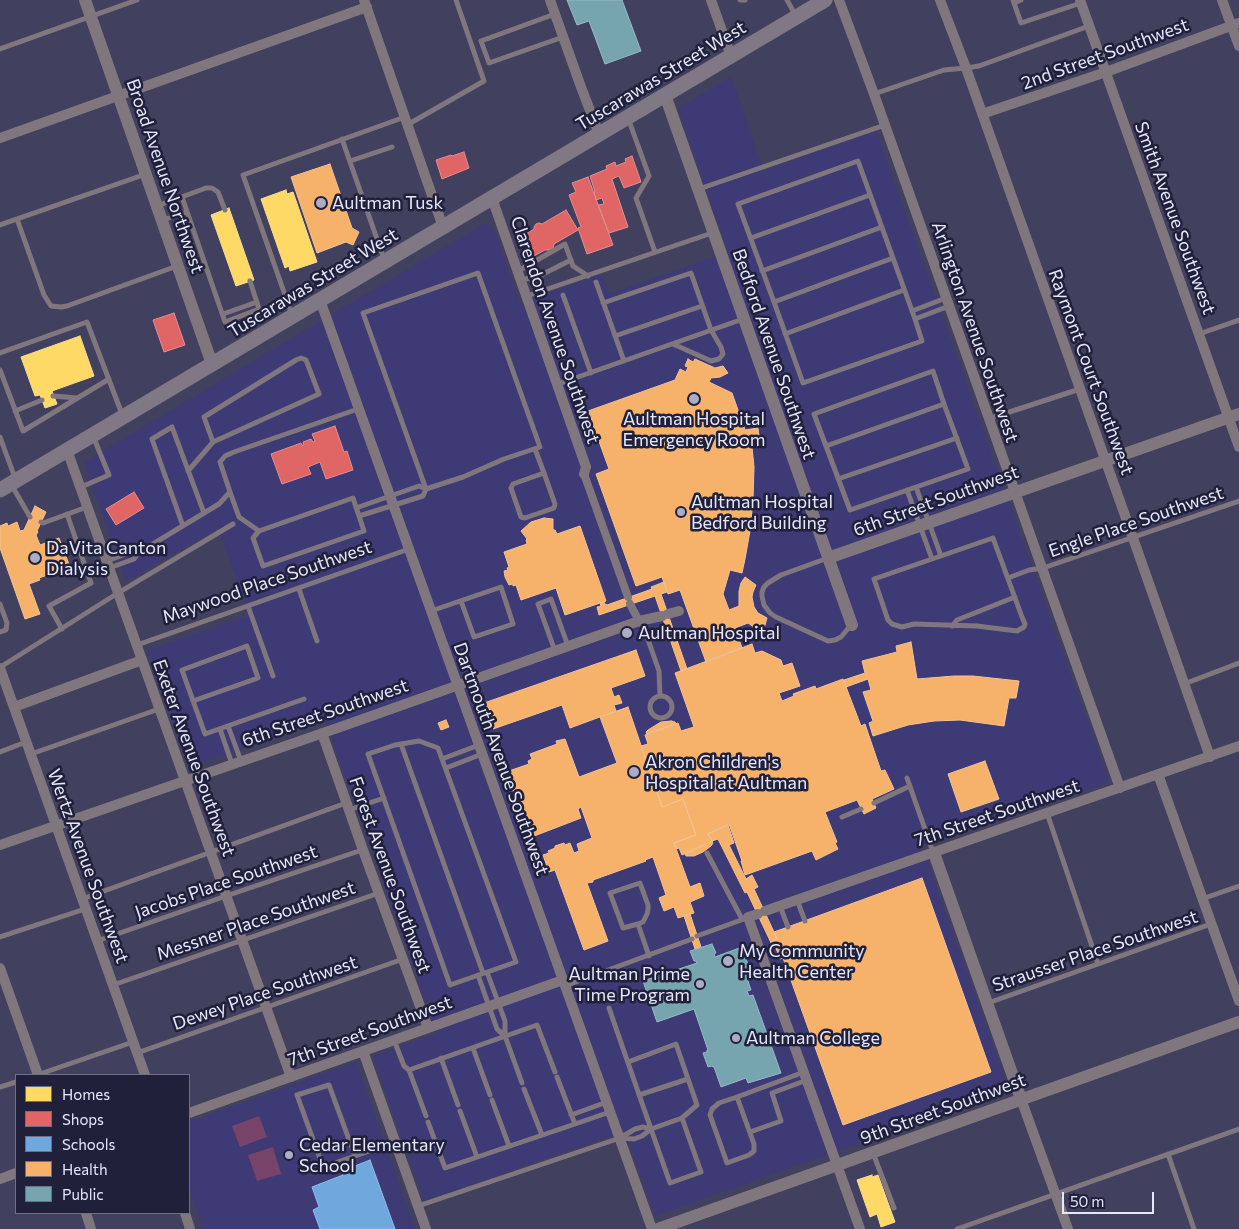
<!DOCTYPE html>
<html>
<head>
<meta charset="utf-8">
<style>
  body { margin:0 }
  #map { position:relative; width:1239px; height:1229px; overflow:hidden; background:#42405f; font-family:Commissioner,sans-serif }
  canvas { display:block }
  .legend { position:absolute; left:15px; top:1074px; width:175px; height:140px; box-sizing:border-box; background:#20203a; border:1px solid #6f7088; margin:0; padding:6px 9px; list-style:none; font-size:15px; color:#e5e7fc }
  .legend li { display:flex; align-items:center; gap:10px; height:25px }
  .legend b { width:25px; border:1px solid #6f7088 }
  .scale { position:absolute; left:1062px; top:1192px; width:92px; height:22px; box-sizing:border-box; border:2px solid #e5e7fc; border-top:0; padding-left:6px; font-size:15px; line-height:18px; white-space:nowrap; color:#e5e7fc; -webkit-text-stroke:4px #20203a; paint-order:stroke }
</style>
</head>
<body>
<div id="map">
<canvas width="1239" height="1229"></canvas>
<ul class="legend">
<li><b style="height:14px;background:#ffd966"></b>Homes</li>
<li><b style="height:14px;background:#e06666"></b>Shops</li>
<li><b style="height:14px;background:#6fa8dc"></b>Schools</li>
<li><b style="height:14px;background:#f6b26b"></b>Health</li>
<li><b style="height:14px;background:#76a5af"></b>Public</li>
</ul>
<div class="scale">50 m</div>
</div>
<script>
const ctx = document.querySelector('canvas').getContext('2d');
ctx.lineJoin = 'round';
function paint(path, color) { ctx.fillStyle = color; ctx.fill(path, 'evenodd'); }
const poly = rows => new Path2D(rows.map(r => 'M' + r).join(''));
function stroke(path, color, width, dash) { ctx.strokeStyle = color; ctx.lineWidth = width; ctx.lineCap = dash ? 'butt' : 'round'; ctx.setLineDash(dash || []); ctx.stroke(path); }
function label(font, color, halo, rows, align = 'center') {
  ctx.font = font + ' Commissioner,sans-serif'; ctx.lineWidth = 5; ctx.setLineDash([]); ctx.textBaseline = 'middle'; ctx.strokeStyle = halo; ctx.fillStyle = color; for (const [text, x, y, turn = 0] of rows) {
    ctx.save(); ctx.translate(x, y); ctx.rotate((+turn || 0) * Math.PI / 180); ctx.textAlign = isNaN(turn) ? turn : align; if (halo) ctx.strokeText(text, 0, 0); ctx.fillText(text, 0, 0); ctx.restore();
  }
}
paint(poly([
  [731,77,764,171,876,131,1109,782,922,847,1009,1090,655,1216,625,1131,424,1201,373,1056,437,1033,325,720,189,767,147,650,250,615,218,529,126,581,84,462,484,224,492,225,520,303,602,274,609,294,728,252,678,108],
  [356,1062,415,1229,203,1229,189,1188,189,1122]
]), '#3d3a75');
paint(poly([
  [259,1116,267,1137,240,1147,232,1126],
  [273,1147,281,1174,257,1181,248,1155]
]), '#784369');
const homes = poly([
  [286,190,287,194,293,192,317,262,290,271,289,266,285,268,261,199,286,190],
  [229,208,254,280,236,286,211,215,229,208],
  [80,336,94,376,52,391,57,404,45,408,40,395,35,396,21,357,80,336],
  [872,1175,872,1177,878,1175,895,1222,881,1227,877,1214,870,1217,857,1180,872,1175]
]);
paint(homes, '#ffd966');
stroke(homes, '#f7dd93', 1);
const shops = poly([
  [464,152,469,168,442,179,436,160,451,155,452,156,464,152],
  [632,156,641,182,624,188,619,176,612,179,628,227,609,233,598,205,604,204,602,198,596,200,594,192,595,192,590,176,607,169,606,166,615,162,616,166,626,162,625,159,632,156],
  [588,177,613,245,587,254,578,228,581,227,569,195,576,192,572,183,588,177],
  [566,210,578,230,554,244,553,249,550,250,545,250,532,257,521,237,534,229,534,227,536,224,539,223,542,224,566,210],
  [174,313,185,345,164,352,153,320,174,313],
  [335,426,344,452,347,451,353,470,326,479,320,462,308,467,311,474,282,484,271,454,301,443,302,445,304,445,303,442,311,439,313,442,315,441,312,434,335,426],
  [134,492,144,508,116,525,106,509,134,492]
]);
paint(shops, '#e06666');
stroke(shops, '#e28d93', 1);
const schools = poly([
  [370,1160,395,1229,320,1229,313,1210,319,1207,312,1187,343,1175,342,1171,370,1160]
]);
paint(schools, '#6fa8dc');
stroke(schools, '#92bbe6', 1);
const health = poly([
  [330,164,352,228,359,232,353,245,346,242,317,253,291,177,330,164],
  [688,359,693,362,695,359,715,368,723,366,728,373,720,377,711,378,709,382,732,393,745,430,758,428,759,436,751,437,754,467,753,500,750,531,745,559,742,573,730,570,723,594,729,610,739,606,739,591,741,583,745,577,756,585,753,592,752,597,754,607,758,613,767,618,763,632,755,628,748,623,735,628,742,648,706,662,680,590,668,594,662,577,636,586,596,474,609,469,588,411,675,380,680,369,686,372,688,367,685,366,688,359],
  [35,506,46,512,37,531,38,532,36,535,40,545,59,538,70,567,39,578,40,580,29,584,40,614,25,619,0,548,0,526,7,523,8,526,17,522,20,531,24,530,35,506],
  [544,518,553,519,553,530,555,530,557,534,580,526,606,601,565,615,556,588,521,600,516,585,513,586,513,584,509,585,505,577,504,571,508,570,507,568,509,567,504,552,527,544,526,540,527,539,521,531,531,522,544,518],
  [664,582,667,592,661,594,687,669,681,671,655,596,599,615,597,607,601,606,600,603,604,602,605,604,607,605,652,589,651,587,664,582],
  [911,642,917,679,954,676,973,676,1019,681,1016,698,1009,698,1004,726,960,720,934,721,908,725,873,736,869,723,873,721,863,692,871,690,868,679,846,687,844,680,865,673,862,661,897,652,896,646,911,642],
  [752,644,755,653,762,651,781,660,783,666,792,663,800,686,779,693,782,701,794,696,793,694,815,686,816,689,843,679,861,726,865,724,881,771,885,770,894,789,872,799,876,808,864,814,857,800,825,812,837,842,835,843,838,849,816,860,812,851,745,875,741,861,742,861,729,824,708,834,712,841,682,855,679,848,676,849,674,843,696,835,683,799,662,807,641,746,648,744,645,735,647,734,678,723,681,731,694,727,675,673,752,644],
  [636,650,645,676,611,688,614,697,619,695,622,703,614,705,616,711,570,728,562,705,493,729,484,703,636,650],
  [628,707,662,807,683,799,696,835,674,843,690,887,700,883,704,896,690,902,694,913,678,918,674,907,664,911,659,898,666,895,653,857,645,860,646,861,593,880,593,882,587,883,608,941,584,950,555,870,549,872,543,855,549,853,548,851,555,848,555,846,564,843,565,845,570,843,574,853,579,851,577,844,592,838,581,807,578,809,581,818,529,838,516,800,511,802,510,797,515,796,506,772,529,764,528,761,532,759,530,754,557,744,556,741,565,739,579,777,617,763,600,717,628,707],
  [446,720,449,727,441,730,438,723,446,720],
  [671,721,675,722,676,724,647,734,646,732,648,730,656,725,661,722,671,721],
  [985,761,999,799,961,812,948,774,985,761],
  [728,825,734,843,729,845,746,879,752,875,758,887,754,889,774,932,777,939,773,940,775,946,773,947,747,892,745,893,718,839,712,841,708,834,728,825],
  [712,841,713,843,711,846,703,852,694,856,686,856,685,854,712,841],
  [922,878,991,1072,843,1125,783,958,780,959,773,940,777,939,774,932,922,878],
  [690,914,701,947,695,949,684,916,690,914]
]);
paint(health, '#f6b26b');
stroke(health, '#f1c296', 1);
const public = poly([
  [567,0,622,0,641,51,605,64,589,21,577,25,567,0],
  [712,944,716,953,714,954,715,957,742,947,752,976,747,978,751,990,747,991,749,996,753,995,781,1073,748,1083,746,1078,721,1087,714,1067,713,1067,712,1066,708,1067,703,1053,707,1052,707,1050,708,1050,694,1009,657,1022,643,981,697,963,696,961,694,961,690,951,712,944]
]);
paint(public, '#76a5af');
stroke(public, '#97b9c6', 1);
stroke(poly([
  [740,0,745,0],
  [787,0,796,16],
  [1013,0,1021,23,1081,3],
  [1014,3,1021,0],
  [555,14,481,41,489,63,563,37],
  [0,49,137,0],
  [874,94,944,70,966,68,979,66,1089,26],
  [628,118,649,176,636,198,655,252],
  [407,125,484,81,456,0],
  [342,139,384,259],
  [350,161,392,147],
  [699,189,885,125],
  [182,197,225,322,259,309,250,281],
  [157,206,206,188,212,188,218,192,225,210],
  [17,219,44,295,51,306,61,307,67,306,177,266],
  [163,220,187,212],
  [0,225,146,174],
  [751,238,870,195],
  [518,271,565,244,573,266,588,276],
  [762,271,882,227],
  [521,280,539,276,571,260],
  [596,282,624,361],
  [563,295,591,373],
  [527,296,712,233],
  [774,302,803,383,922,341,915,319,858,161,738,204,774,302,893,258],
  [603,303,691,273,711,330,721,347,723,354,719,359,711,361,673,344],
  [912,311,946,298],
  [223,314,257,302],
  [292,315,243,175,405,117],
  [915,319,949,306],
  [785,334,904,290],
  [1199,334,1239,320],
  [615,336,702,306],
  [0,353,87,322,122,414],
  [0,370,23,431,109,379],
  [558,384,743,319],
  [53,396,77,398],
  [15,411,42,400],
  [988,419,1080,389],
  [0,437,15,478],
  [826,446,944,404,968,469,850,510,814,414,933,371,944,404],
  [535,449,544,473,555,504,554,508,525,518,521,517,511,488,513,484,544,473],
  [188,471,213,442,319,394,306,360,301,358,296,360,204,417,213,442],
  [838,479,957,438],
  [11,484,30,517],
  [81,487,109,475,93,436],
  [916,487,941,556],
  [907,490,932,559],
  [230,492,239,517,259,531],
  [353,498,364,531,263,566,253,538,259,531,353,498],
  [356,508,419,486,426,489],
  [359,516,423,496,426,489,463,477,504,459,540,447,478,273,363,313,426,489],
  [41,522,43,523,87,507],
  [183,526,152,439,172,427,204,513],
  [993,538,1022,617,1025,624,1024,627,1017,631,977,626,914,624,902,627,892,624,888,620,874,579,993,538],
  [828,558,781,575,768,583,764,587,762,592,762,596,764,605,770,613,776,617,828,641,835,640,841,637,851,625],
  [107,561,131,552,138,553],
  [109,568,134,559,138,553,219,504,230,492,220,462,225,456,234,452,358,409],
  [1008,578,1029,570,1043,568,1239,501],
  [299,589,317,641],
  [0,604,7,623,6,630,0,632],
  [248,606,273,676],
  [431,611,501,587,513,624,474,637,461,601],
  [639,621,645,631,659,671,660,696],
  [952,626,957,620,1015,597],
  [62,629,49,606,91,583,67,514],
  [137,645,409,549],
  [555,651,538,604,551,599,568,646],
  [0,668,2,666,118,593,233,524],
  [1184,684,1239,663],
  '650 707a11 11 0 1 1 22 0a11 11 0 1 1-22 0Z',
  [193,701,258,678,247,646,182,670,205,734,304,699],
  [228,726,241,761],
  [220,729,232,764],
  [419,741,438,748,516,962,450,985,368,754,395,745,419,741],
  [401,744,483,973],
  [0,752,26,742],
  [31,754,159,709],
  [442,759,479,745],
  [446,768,482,754],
  [907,778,933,852],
  [874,803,910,786],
  [349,810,384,798],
  [1047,813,1098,964],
  [842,817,861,809],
  [707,853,742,919],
  [82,899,346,803],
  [1202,899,1239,886],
  [797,900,805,921],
  [780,906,788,927],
  [638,924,643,922,647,914,648,910,648,905,640,883,610,893,623,928,638,924,649,956],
  [697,936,744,919],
  [0,937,85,909],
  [97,941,226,896,362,850],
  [487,972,505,1021,505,1036,522,1083],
  [478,975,497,1029,505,1036],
  [113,985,379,893],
  [565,986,692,939],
  [988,1003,1211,924],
  [609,1008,651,1129,670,1183,701,1172,682,1118,651,1129,642,1136,634,1139,620,1138],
  [394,1040,404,1066,409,1070,426,1116],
  [473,1048,490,1095],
  [137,1053,403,959],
  [441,1058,458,1105],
  [628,1062,676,1044,697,1105,682,1118],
  [409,1070,537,1025,555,1072],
  [37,1075,133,1042],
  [0,1087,16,1082],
  [524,1089,542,1135],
  [639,1095,688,1079],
  [737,1097,754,1144,754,1151,749,1155,727,1163,710,1115,712,1109,719,1103,737,1097],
  [737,1097,804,1072],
  [492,1100,509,1146],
  [460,1111,477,1157],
  [571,1115,607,1102],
  [428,1122,445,1168,575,1124,557,1077],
  [575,1124,610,1112],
  [750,1132,781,1121,772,1093,807,1080],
  [873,1153,894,1208],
  [1168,1154,1194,1229],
  [355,1156,329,1085,297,1095,323,1167,355,1156,395,1142],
  [418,1206,620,1138,635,1129,643,1127,651,1129],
  [957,1229,1239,1129]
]), '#7f777d', 5);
stroke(poly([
  [584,474,628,597],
  [630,604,639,621]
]), '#7f777d', 8);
stroke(poly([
  [364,0,443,227],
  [550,0,581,87,599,134],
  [711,0,731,56],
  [839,0,874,94,1120,788],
  [940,0,966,68,1133,538,1210,757],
  [1080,0,1239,447],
  [1222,0,1239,46],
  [982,114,1106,72,1239,23],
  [0,138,367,7],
  [492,198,586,467,584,474],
  [320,300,652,1229],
  [67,450,291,1077],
  [668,614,679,611],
  [0,668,145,1075],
  [14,707,142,660],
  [322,733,363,850,428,1028],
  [1158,774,1239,1001],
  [0,845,346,725,639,621,662,616],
  [765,911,1239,746],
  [758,914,748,917,860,1229],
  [0,968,38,1075],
  [363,1051,426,1229],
  [1021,1099,1068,1229],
  [189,1113,563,980],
  [0,1179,16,1173],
  [86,1213,91,1229],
  [185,1213,190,1229]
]), '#7f777d', 10);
stroke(poly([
  [85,0,212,364],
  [665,95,852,625],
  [828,558,1239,414],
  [934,853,1021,1099],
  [658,1229,1239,1022]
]), '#7f777d', 12);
stroke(poly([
  [0,490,825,0]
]), '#807985', 15);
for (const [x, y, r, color] of [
  [321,203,6,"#acadc5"],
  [694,399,6,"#acadc5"],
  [681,512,5,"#acadc5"],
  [35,558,6,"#acadc5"],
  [627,633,6,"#acadc5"],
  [634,772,6,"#acadc5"],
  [728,961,6,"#acadc5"],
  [700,984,5,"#acadc5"],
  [736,1038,5,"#acadc5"],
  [289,1155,5,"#acadc5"]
]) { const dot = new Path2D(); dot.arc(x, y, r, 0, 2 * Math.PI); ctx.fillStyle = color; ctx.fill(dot); stroke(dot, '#20203a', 2); }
label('18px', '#e5e7fc', '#20203a', [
  ["2nd Street Southwest",1105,54,-20],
  ["Tuscarawas Street West",661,76,-31],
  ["Broad Avenue Northwest",165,176,71],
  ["Smith Avenue Southwest",1175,218,70],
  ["Tuscarawas Street West",313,283,-31],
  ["Clarendon Avenue Southwest",555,330,71],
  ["Arlington Avenue Southwest",975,332,71],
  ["Bedford Avenue Southwest",774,354,71],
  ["Raymont Court Southwest",1091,372,70],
  ["6th Street Southwest",936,501,-20],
  ["Engle Place Southwest",1136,522,-19],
  ["Maywood Place Southwest",267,582,-19],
  ["6th Street Southwest",325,713,-19],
  ["Exeter Avenue Southwest",194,758,70],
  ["Dartmouth Avenue Southwest",501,759,70],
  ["7th Street Southwest",997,813,-19],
  ["Wertz Avenue Southwest",88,866,70],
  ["Forest Avenue Southwest",390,875,70],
  ["Jacobs Place Southwest",226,882,-19],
  ["Messner Place Southwest",256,921,-19],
  ["Strausser Place Southwest",1095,951,-19],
  ["Dewey Place Southwest",265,993,-19],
  ["7th Street Southwest",370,1031,-20],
  ["9th Street Southwest",943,1109,-20]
]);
label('18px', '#e5e7fc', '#20203a', [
  ["Aultman Tusk",332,203],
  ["Aultman Hospital",694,419,"center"],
  ["Emergency Room",694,440,"center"],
  ["Aultman Hospital",691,502],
  ["Bedford Building",691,523],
  ["DaVita Canton",46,548],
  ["Dialysis",46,569],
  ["Aultman Hospital",638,633],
  ["Akron Children's",645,762],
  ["Hospital at Aultman",645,783],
  ["My Community",739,951],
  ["Health Center",739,972],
  ["Aultman Prime",690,974,"right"],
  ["Time Program",690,995,"right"],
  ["Aultman College",746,1038],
  ["Cedar Elementary",299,1145],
  ["School",299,1166]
], 'left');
</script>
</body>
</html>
